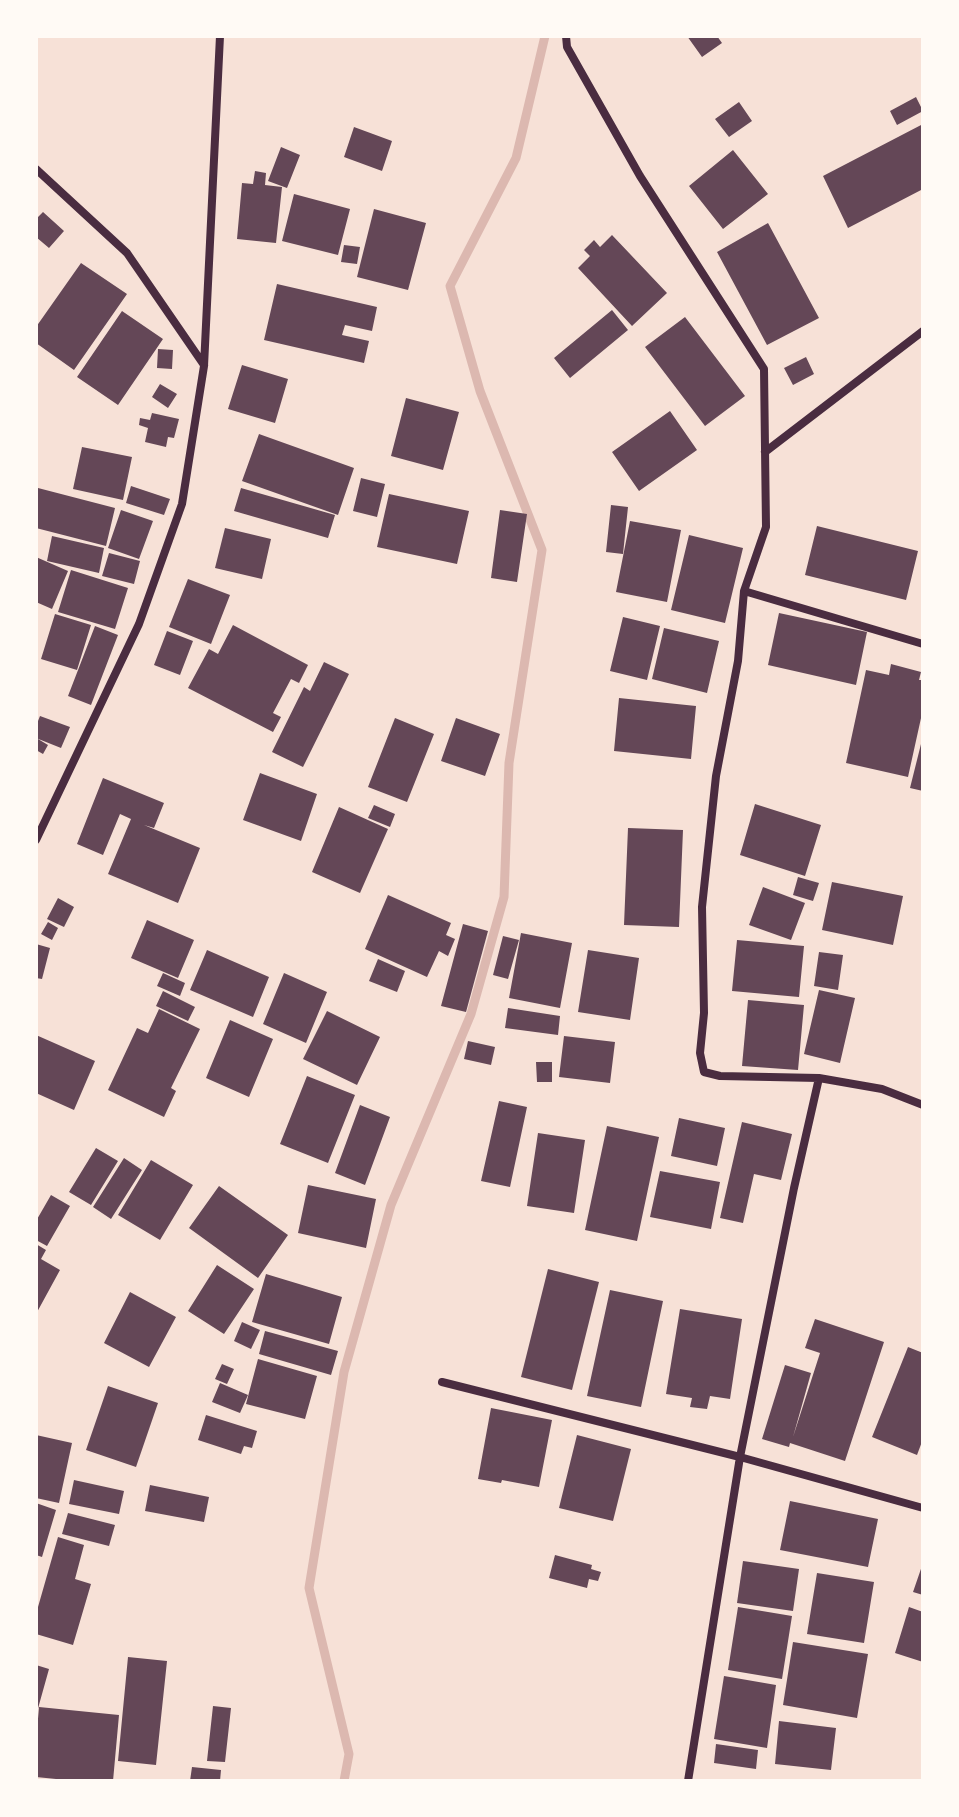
<!DOCTYPE html>
<html>
<head>
<meta charset="utf-8">
<style>
	body { margin:0 }
	#map { position:relative; width:959px; height:1817px; overflow:hidden; background:#f7e1d7; font-family:Barlow,sans-serif }
	canvas { display:block }
	.frame { position:absolute; inset:0; border:38px solid #fffaf5; pointer-events:none }
</style>
</head>
<body>
<div id="map">
<canvas width="959" height="1817"></canvas>
<div class="frame"></div>
</div>
<script>
const c = document.querySelector('canvas').getContext('2d');
c.lineJoin = 'round';
function strokePath(path, color, width, dash) { c.strokeStyle = color; c.lineWidth = width; c.lineCap = dash ? 'butt' : 'round'; c.setLineDash(dash || []); c.stroke(path); }
function paint(path, color) { c.fillStyle = color; c.fill(path, 'evenodd'); }
const stream = new Path2D(`
	M344 1781 349 1754 309 1588 344 1372 391 1205 471 1014 504 897 509 763 542 550 480 391 450 286 516 158 545 36`);
const building = new Path2D(`
	M687 36H717L722 43 702 57Z
	M916 97 923 111 897 125 890 111Z
	M739 102 752 121 729 137 715 119Z
	M923 124V189L848 228 823 176Z
	M354 127 392 141 382 171 344 157Z
	M281 147 300 155 287 188 268 181Z
	M733 150 768 194 723 229 689 186Z
	M255 171 266 173 265 185 282 187 276 243 237 239 242 183 253 184Z
	M294 194 350 209 338 255 282 241Z
	M374 209 426 223 408 290 357 277Z
	M43 212 64 231 49 248 36 237V219Z
	M768 223 819 318 767 345 717 252Z
	M612 235 667 293 632 326 578 268 590 256 584 250 594 240 600 247Z
	M344 245 360 247 357 264 341 262Z
	M81 263 127 294 74 370 36 343V327Z
	M277 284 377 307 372 331 345 325 342 335 369 341 364 363 264 340Z
	M612 310 628 330 570 378 554 358Z
	M122 311 163 339 118 405 77 377Z
	M685 317 745 396 705 426 645 347Z
	M158 349 173 350 172 369 157 368Z
	M806 357 814 374 793 385 784 368Z
	M242 365 288 379 275 423 228 409Z
	M160 384 177 394 168 408 152 397Z
	M406 398 459 412 443 470 391 456Z
	M670 411 697 450 639 491 612 452Z
	M152 413 179 419 174 438 168 437 166 447 145 442 148 428 139 425 140 418 150 420Z
	M259 434 354 468 338 515 242 481Z
	M82 447 132 457 123 500 73 489Z
	M361 478 385 484 377 517 353 511Z
	M131 486 170 499 164 515 126 503Z
	M38 488 115 508 106 546 36 528V496Z
	M241 488 335 515 328 538 234 511Z
	M389 494 469 511 457 564 377 547Z
	M611 505 628 507 623 554 606 552Z
	M121 510 153 521 139 559 108 548Z
	M500 510 527 514 517 582 491 578Z
	M630 521 681 530 667 602 616 592Z
	M817 526 918 551 906 600 805 575Z
	M225 528 271 539 262 579 215 568Z
	M689 535 743 548 725 623 671 610Z
	M52 536 104 548 99 573 47 561Z
	M109 553 140 561 134 584 102 576Z
	M36 557 68 571 52 609 36 602Z
	M71 570 128 588 115 629 58 612Z
	M188 579 230 595 211 644 169 627Z
	M779 613 867 632 856 685 768 665Z
	M55 614 91 625 77 670 41 659Z
	M623 617 660 626 647 680 610 671Z
	M233 625 308 665 299 683 291 679 273 713 281 717 273 732 188 688 209 649 218 654Z
	M95 626 118 635 91 705 68 696Z
	M664 628 719 641 707 693 652 679Z
	M167 631 193 641 180 675 154 665Z
	M324 662 349 674 303 767 272 752 304 687 310 691Z
	M891 664 921 672 919 680H923V709L908 777 846 763 866 670 889 675Z
	M619 698 696 706 691 759 614 751Z
	M40 716 70 727 61 748 36 738V726Z
	M395 718 434 734 407 802 368 787Z
	M456 718 500 734 485 776 441 761Z
	M38 739 48 745 43 754 36 750Z
	M922 740H923V791L910 788Z
	M260 773 317 794 301 841 243 820Z
	M103 778 164 803 154 828 144 825 200 848 178 903 108 874 131 819 120 814 103 855 77 844Z
	M755 804 821 825 805 876 740 855Z
	M374 805 395 814 390 827 368 818Z
	M339 807 388 829 360 893 312 872Z
	M628 828 683 830 679 927 624 925Z
	M798 877 819 883 813 901 793 895Z
	M832 882 903 896 893 945 822 930Z
	M763 887 805 903 791 940 749 925Z
	M388 895 451 923 446 935 455 939 448 956 439 951 427 977 365 949Z
	M58 898 74 907 64 927 47 919Z
	M147 920 194 940 178 978 131 958Z
	M48 922 58 928 52 940 41 934Z
	M463 924 488 931 466 1012 441 1006Z
	M521 933 572 943 560 1008 509 998Z
	M503 936 519 940 508 979 493 975Z
	M737 940 804 946 799 997 732 991Z
	M36 944 50 948 42 979 36 978Z
	M207 950 269 977 253 1017 190 990Z
	M588 950 639 958 630 1020 578 1012Z
	M819 952 843 955 838 990 814 986Z
	M378 959 405 971 397 992 369 981Z
	M163 973 185 983 180 996 157 986Z
	M284 973 327 992 306 1043 263 1024Z
	M819 990 855 998 840 1063 804 1054Z
	M163 991 195 1007 188 1021 156 1006Z
	M748 1000 804 1005 798 1070 742 1066Z
	M508 1008 560 1016 558 1035 505 1028Z
	M159 1009 200 1029 171 1088 176 1091 164 1117 108 1090 137 1028 148 1033Z
	M327 1011 380 1037 357 1085 303 1059Z
	M230 1020 273 1039 249 1097 206 1078Z
	M36 1035 95 1061 74 1110 36 1093Z
	M564 1036 615 1042 610 1083 559 1077Z
	M468 1041 495 1047 491 1065 464 1059Z
	M536 1062H552V1082H537Z
	M307 1076 355 1095 328 1163 280 1144Z
	M499 1101 527 1107 510 1187 481 1181Z
	M360 1105 390 1117 365 1185 335 1173Z
	M679 1118 725 1128 717 1166 671 1156Z
	M742 1122 792 1134 781 1180 754 1174 743 1223 720 1218Z
	M607 1126 659 1137 637 1241 585 1230Z
	M538 1133 585 1140 574 1213 527 1206Z
	M96 1148 118 1161 91 1205 69 1192Z
	M124 1158 142 1170 111 1219 93 1207Z
	M151 1160 193 1185 160 1240 118 1215Z
	M660 1171 720 1182 711 1229 650 1217Z
	M308 1185 376 1199 366 1248 298 1233Z
	M219 1186 288 1235 258 1278 189 1228Z
	M51 1195 70 1206 47 1246 36 1240V1221Z
	M36 1244 46 1250 41 1259 60 1270 36 1314Z
	M217 1265 254 1289 224 1334 188 1311Z
	M548 1269 599 1282 572 1390 521 1377Z
	M266 1274 342 1297 329 1344 252 1322Z
	M610 1290 663 1301 641 1407 587 1396Z
	M130 1292 176 1317 149 1367 104 1343Z
	M680 1309 742 1319 730 1399 710 1396 707 1409 690 1407 692 1398 666 1394Z
	M815 1319 884 1342 845 1461 790 1443 789 1447 762 1439 785 1365 811 1373 793 1437 820 1353 805 1348Z
	M242 1322 260 1330 251 1349 234 1341Z
	M265 1331 338 1351 331 1375 259 1354Z
	M908 1347 923 1353V1439L917 1455 872 1437Z
	M258 1359 317 1376 305 1419 246 1404Z
	M222 1364 234 1369 227 1384 215 1379Z
	M220 1383 248 1395 240 1413 212 1402Z
	M108 1386 158 1403 136 1467 86 1450Z
	M491 1408 552 1420 539 1487 502 1480 501 1483 478 1479Z
	M206 1415 257 1431 252 1448 244 1446 241 1454 198 1440Z
	M36 1435 72 1443 59 1503 36 1498Z
	M577 1435 631 1449 613 1521 559 1508Z
	M74 1480 124 1491 119 1514 69 1504Z
	M150 1485 209 1497 204 1522 145 1511Z
	M790 1501 878 1519 868 1567 780 1550Z
	M36 1503 56 1510 42 1557 36 1555Z
	M68 1513 115 1525 109 1546 62 1534Z
	M58 1537 84 1545 75 1579 91 1584 73 1645 36 1634V1614Z
	M555 1555 592 1565 591 1569 601 1572 598 1581 589 1579 587 1588 549 1578Z
	M743 1561 799 1569 793 1611 737 1603Z
	M923 1563V1595L913 1592Z
	M817 1573 874 1582 864 1643 807 1634Z
	M738 1607 792 1616 782 1679 728 1670Z
	M909 1607 923 1612V1662L895 1653Z
	M793 1642 868 1654 857 1718 783 1705Z
	M128 1657 167 1661 156 1765 118 1761Z
	M36 1665 49 1669 37 1712H36Z
	M724 1676 776 1685 767 1748 714 1739Z
	M213 1706 231 1708 225 1762 207 1761Z
	M39 1707 119 1715 113 1781H76L36 1777V1742Z
	M779 1721 836 1728 831 1770 775 1764Z
	M716 1744 758 1750 756 1769 714 1763Z
	M192 1767 221 1770 220 1781H190Z`);
const minor = new Path2D(`
	M566 36 567 47 640 176 764 369 766 527 744 591 738 661 716 776 702 907 704 1013 700 1053 704 1072 720 1076 819 1078
	M36 169 127 253 204 365
	M765 452 923 331
	M744 591 923 644
	M36 840 139 624 182 504 204 366 220 36
	M442 1382 740 1457 923 1508
	M688 1781 740 1457 794 1188 819 1078 882 1089 923 1105`);
strokePath(stream, '#dcb8b0', 9);
paint(building, '#644757');
strokePath(minor, '#4a2c40', 8);
</script>
</body>
</html>
